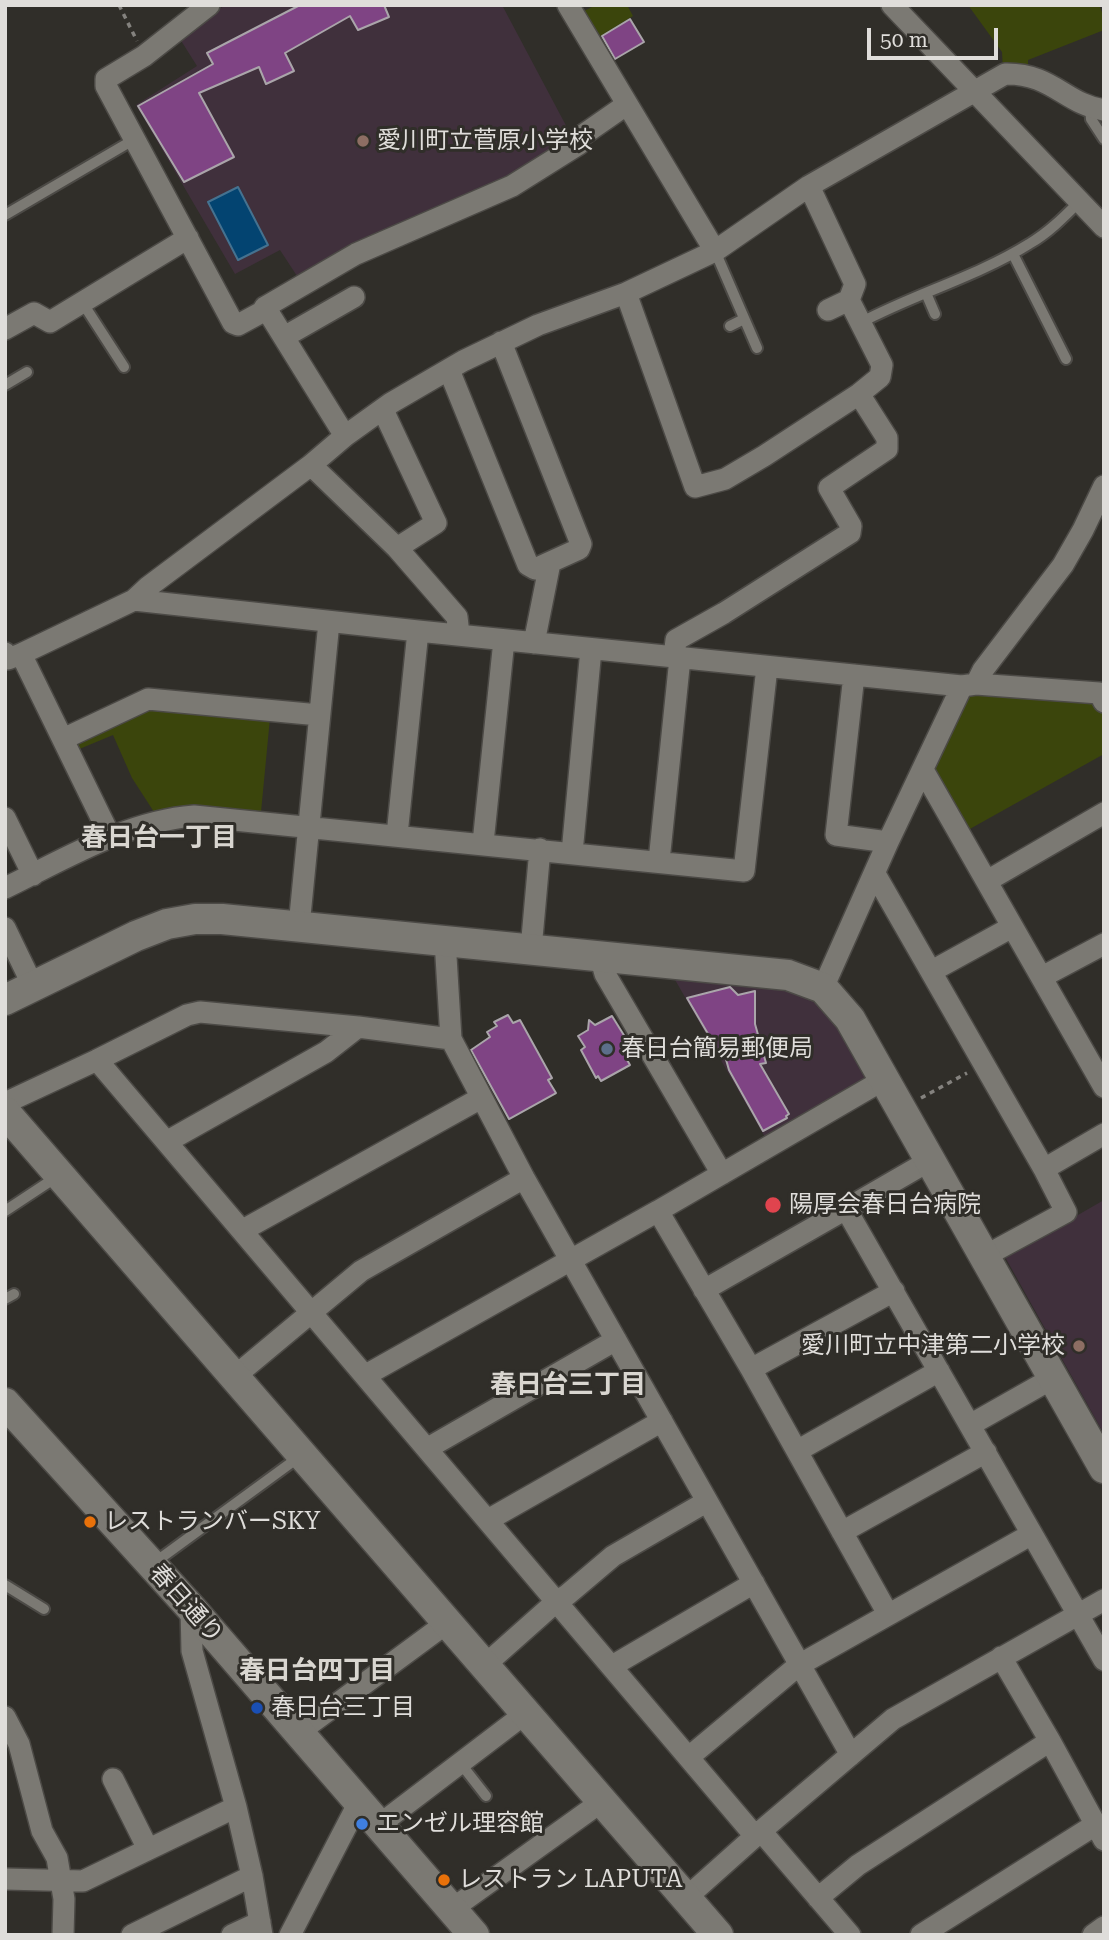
<!DOCTYPE html>
<html>
<head>
<meta charset="utf-8">
<style>
	body { margin:0 }
	#map { position:relative; width:1109px; height:1940px; overflow:hidden; background:#302e29; font-family:"Roboto Serif",serif }
	canvas { display:block }
	.frame { position:absolute; inset:0; border:7px solid #dfddda; pointer-events:none }
	.scale { position:absolute; left:867px; top:28px; width:131px; height:32px; box-sizing:border-box; border:4px solid #dfddda; border-top:0; padding-left:9px; font-size:21px; line-height:24px; white-space:nowrap; color:#dfddda; -webkit-text-stroke:5px #302e29; paint-order:stroke }
</style>
</head>
<body>
<div id="map">
<canvas width="1109" height="1940"></canvas>
<div class="frame"></div>
<div class="scale">50 m</div>
</div>
<script>
const c = document.querySelector('canvas').getContext('2d');
c.lineJoin = 'round';
function paint(path, color) { c.fillStyle = color; c.fill(path, 'evenodd'); }
function strokePath(path, color, width, dash) { c.strokeStyle = color; c.lineWidth = width; c.lineCap = dash ? 'butt' : 'round'; c.setLineDash(dash || []); c.stroke(path); }
function drawText(font, color, halo, rows, align = 'center') {
  c.font = font + ' "Roboto Serif","Noto Sans JP",serif'; c.lineWidth = 6; c.setLineDash([]); c.textBaseline = 'middle'; c.strokeStyle = halo; c.fillStyle = color; for (const [text, x, y, turn = 0] of rows) {
    c.save(); c.translate(x, y); c.rotate((+turn || 0) * Math.PI / 180); c.textAlign = isNaN(turn) ? turn : align; if (halo) c.strokeText(text, 0, 0); c.fillText(text, 0, 0); c.restore();
  }
}
const education = new Path2D(`
	M225 5H502L571 135 568 147 299 279 280 250 235 274 136 105 197 66 180 39Z
	M674 978 775 987 807 997 831 1015 869 1080 766 1139Z
	M1104 1200V1434L1005 1257Z`);
const green = new Path2D(`
	M596 5H627L633 16 594 40 582 20 584 11Z
	M968 5H1099L1104 17V30L1028 60V68L1003 71 1002 52Z
	M969 689 1095 700 1104 717V754L968 830 931 771Z
	M151 705 270 718 261 812 197 806 154 812 132 778 113 735 77 750 72 741Z`);
const water = new Path2D(`
	M238 187 268 245 238 260 208 202Z`);
const building = new Path2D(`
	M300 5H384L389 17 358 30 350 16 285 53 294 71 266 84 259 67 199 93 234 157 184 182 138 106 213 64 207 53Z
	M630 19 644 42 615 59 602 36Z
	M730 987 738 995 755 991V1024L766 1063 760 1064 789 1114 786 1116 787 1118 763 1131 729 1070 723 1049 718 1051 687 998Z
	M508 1015 513 1023 520 1020 552 1078 548 1080 556 1093 509 1119 471 1050 490 1037 487 1032 497 1026 494 1022Z
	M612 1016 635 1053 626 1058 630 1065 601 1081 598 1076 596 1078 581 1050 585 1047 578 1036 588 1030 589 1020 595 1025Z`);
const path = new Path2D(`
	M119 5 137 41
	M921 1098 967 1073`);
const lane = new Path2D(`
	M1090 108 1091 119 1104 139
	M5 215 135 139
	M715 251 757 348
	M1013 254 1066 359
	M926 293 935 314
	M82 302 124 367
	M862 322C917 293 976 277 1029 244 1048 233 1063 218 1079 202
	M730 326 744 319
	M5 385 27 372
	M5 1211 58 1176
	M5 1299 14 1294
	M154 1563 299 1457
	M5 1585 44 1609
	M461 1764 486 1796`);
const street = new Path2D(`
	M209 5 144 56 106 79V86L233 323 238 325 262 312 265 307 345 436
	M568 5 715 251
	M892 5 1104 227
	M809 186 855 284 849 300 882 365 880 377 859 394 764 456 725 479 695 487 626 293 715 251 809 186 1005 74C1052 73 1065 104 1104 110
	M265 307 356 254 512 186 579 144 580 137 626 105
	M828 310 849 300
	M5 329 34 313 50 322 188 238
	M284 337 354 297
	M449 370 528 565 535 569 579 549 581 544 501 342
	M383 410 436 523 397 548
	M134 600 148 587 311 465
	M459 634 457 617 397 548 311 465 345 436 391 403 463 361 538 325 626 293
	M534 643 550 563
	M5 653 8 659 21 654 134 600 418 631 962 686
	M21 654 111 838
	M674 657 676 640 724 613 850 533 851 526 829 488 887 449V438L859 394
	M854 675 836 835 888 842
	M976 684 1099 693 1104 702
	M63 739 148 699 319 715
	M923 770 1104 1087
	M5 818 33 875
	M397 835 418 631
	M483 843 504 640
	M572 853 591 649
	M659 861 680 658
	M875 874 1044 1169 1066 1212 985 1256
	M987 881 1104 813
	M5 888C65 859 127 821 194 816L744 871 767 667
	M299 926 329 622
	M5 928 33 986
	M445 940 451 1039 524 1178 851 1755
	M531 949 540 849
	M600 956 605 974 722 1174
	M932 971 1012 927
	M1042 977 1104 944
	M823 988 888 842 962 686 976 684 983 670 1063 565 1083 530 1104 486
	M97 1060 187 1015 200 1012 358 1027 451 1039
	M5 1103 97 1060 755 1836
	M168 1141 326 1052 358 1027
	M929 1161 846 1209 1104 1660
	M1044 1169 1104 1134
	M658 1211 885 1079
	M243 1230 481 1098
	M704 1290 846 1209
	M751 1369 894 1291
	M366 1375 658 1211 751 1369 888 1614
	M234 1377 361 1271 524 1178
	M970 1425 1053 1378
	M428 1448 616 1340
	M797 1451 939 1371
	M488 1520 662 1421
	M842 1532 986 1452
	M191 1608 192 1651 236 1807 252 1876 262 1935
	M1001 1657 1050 1741 1104 1840
	M485 1665 557 1601 567 1595 613 1556 706 1502
	M612 1666 754 1583
	M5 1717 19 1744 42 1831 57 1858 64 1899 63 1935
	M299 1732 448 1622
	M689 1757 799 1665 1032 1534
	M113 1779 148 1849
	M379 1825 526 1713
	M761 1831 850 1935
	M5 1879 83 1881 236 1807
	M686 1898 761 1831 893 1719 1104 1600
	M818 1898 858 1865 1050 1741
	M452 1909 601 1802
	M132 1935 252 1876
	M232 1935 260 1922
	M290 1935 359 1802
	M921 1935 1095 1825
	M1093 1935 1104 1927`);
const secondary = new Path2D(`
	M5 1000 136 936 167 924 195 919H222L788 975 823 988 850 1019 1104 1468
	M5 1112 718 1935
	M5 1403 191 1608 474 1935`);
const markers = [
	[363,141,7,"#8d6e63"],
	[607,1049,7,"#5c6f8a"],
	[773,1205,9,"#e0444e"],
	[1079,1346,7,"#8d6e63"],
	[90,1522,7,"#e8710a"],
	[257,1708,7,"#1a4fb4"],
	[362,1824,7,"#3f7fe0"],
	[444,1880,7,"#e8710a"]
];
const poiNames = [
	["愛川町立菅原小学校",377,141],
	["春日台簡易郵便局",621,1049],
	["陽厚会春日台病院",789,1205],
	["愛川町立中津第二小学校",1065,1346,"right"],
	["レストランバーSKY",104,1522],
	["春日台三丁目",271,1708],
	["エンゼル理容館",376,1824],
	["レストラン LAPUTA",458,1880]
];
const streetNames = [
	["春日通り",186,1604,48]
];
const neighbourhoodNames = [
	["春日台一丁目",159,838],
	["春日台三丁目",568,1385],
	["春日台四丁目",317,1671]
];
paint(education, '#40303c');
paint(green, '#3b450c');
paint(water, '#034471');
strokePath(water, '#457290', 2);
paint(building, '#7f4484');
strokePath(building, '#aaa5aa', 2);
strokePath(lane, '#4c4a46', 14);
strokePath(street, '#4c4a46', 24);
strokePath(secondary, '#4c4a46', 33);
strokePath(path, '#84827e', 3.5, [5, 5]);
strokePath(lane, '#7b7973', 10);
strokePath(street, '#7b7973', 21);
strokePath(secondary, '#7b7973', 30);
for (const [x, y, r, color] of markers) { const dot = new Path2D(); dot.arc(x, y, r, 0, 2 * Math.PI); c.fillStyle = color; c.fill(dot); strokePath(dot, '#302e29', 2.5); }
drawText('24px', '#dfddda', '#302e29', poiNames, 'left');
drawText('24px', '#dfddda', '#302e29', streetNames);
drawText('bold 26px', '#d9d6d0', '#302e29', neighbourhoodNames);
</script>
</body>
</html>
